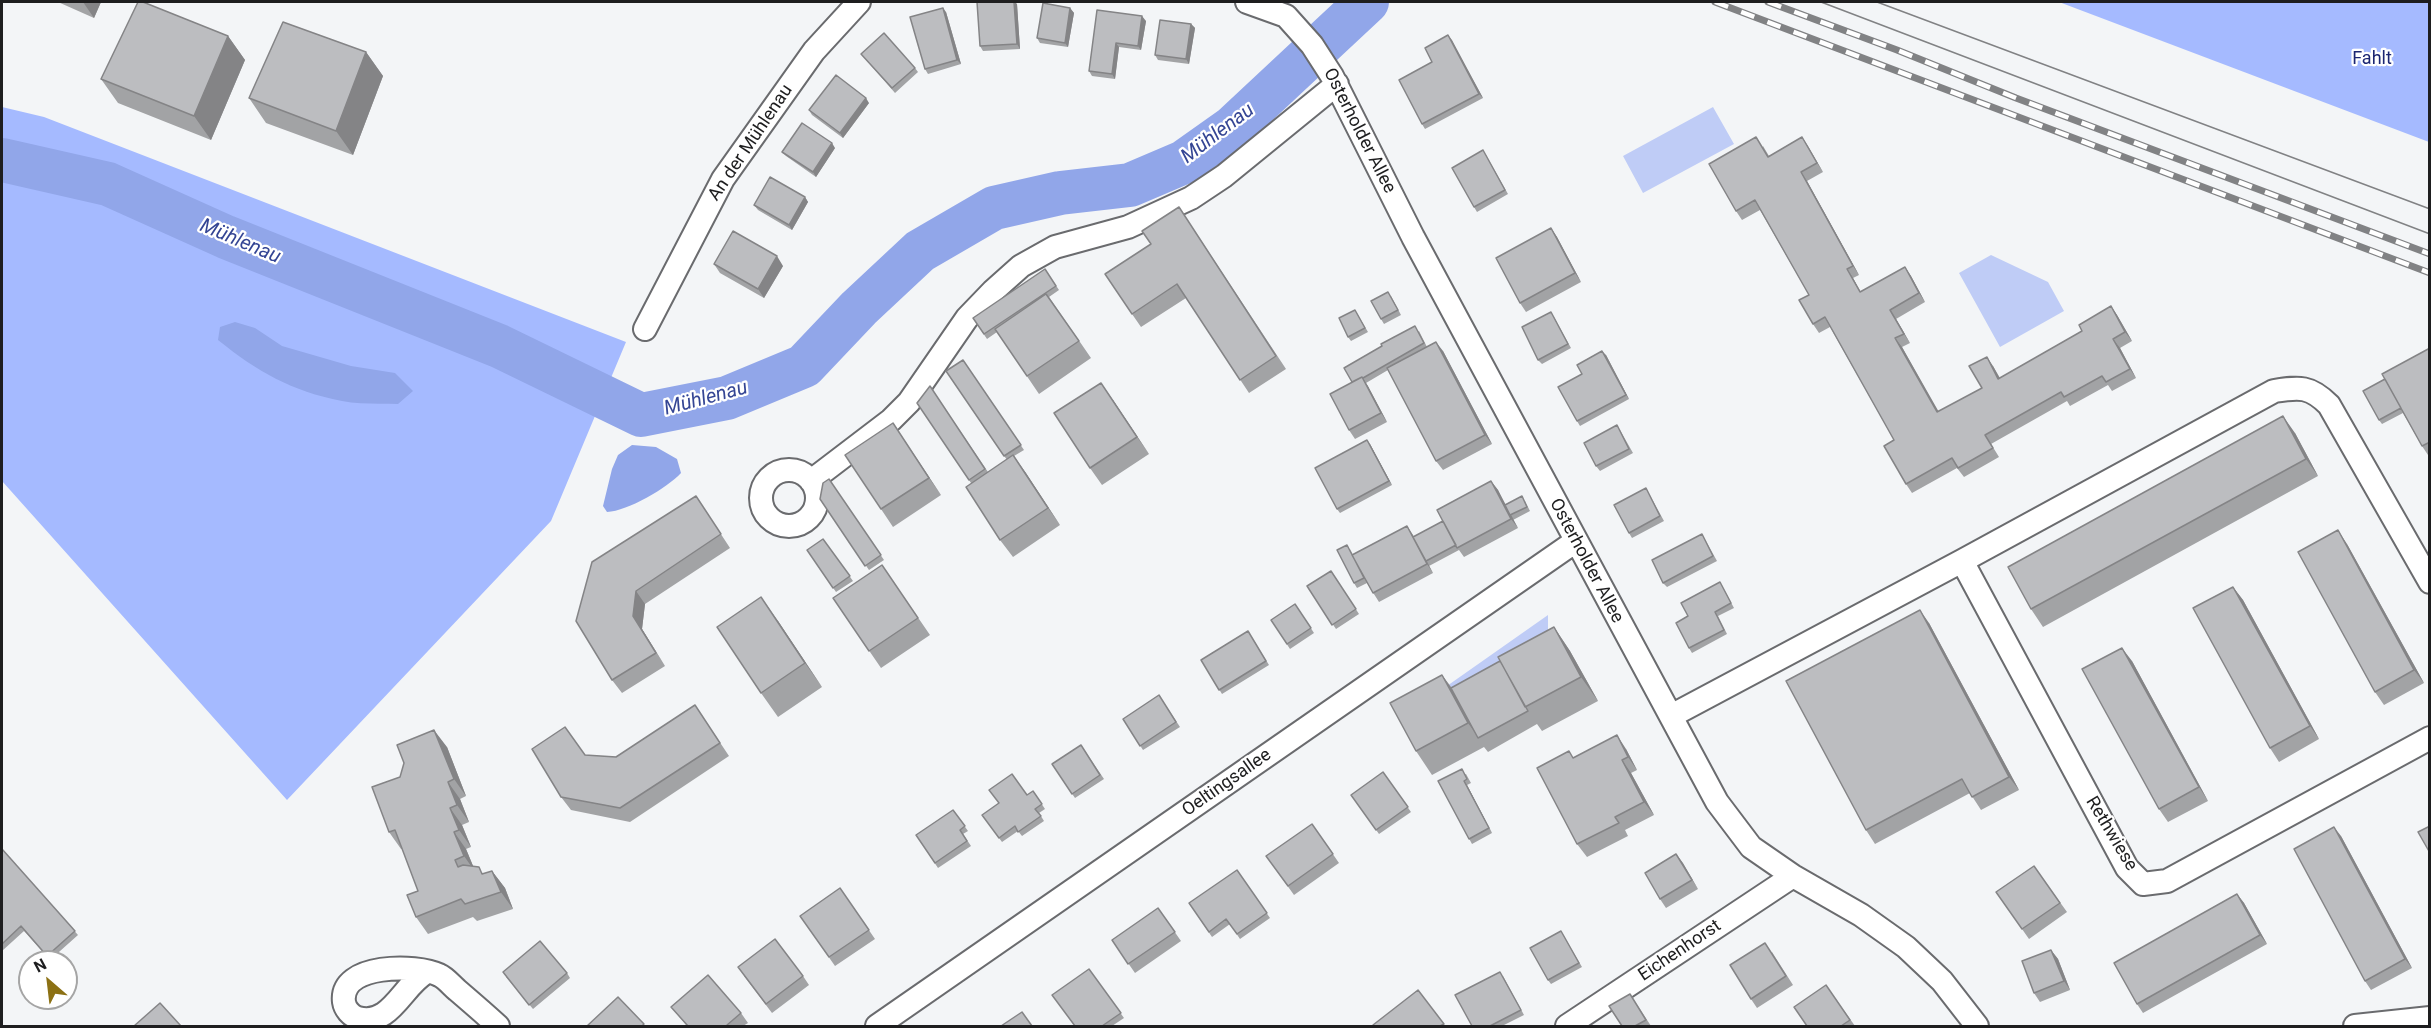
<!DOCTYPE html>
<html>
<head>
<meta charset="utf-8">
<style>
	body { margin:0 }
	#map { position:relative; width:2431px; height:1028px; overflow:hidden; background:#f3f5f7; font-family:Roboto,sans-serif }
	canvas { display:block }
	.frame { position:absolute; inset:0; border:3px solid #1e1e1f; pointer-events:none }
	.north { position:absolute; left:18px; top:950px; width:60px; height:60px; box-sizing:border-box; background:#fff; border:2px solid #a5a5a5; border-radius:50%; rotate:332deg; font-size:16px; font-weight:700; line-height:24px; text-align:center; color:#1e1e1f }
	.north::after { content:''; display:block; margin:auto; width:21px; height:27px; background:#8c7114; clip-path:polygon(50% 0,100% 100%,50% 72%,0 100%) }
</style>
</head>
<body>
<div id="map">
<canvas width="2431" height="1028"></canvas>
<div class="frame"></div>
<div class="north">N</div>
</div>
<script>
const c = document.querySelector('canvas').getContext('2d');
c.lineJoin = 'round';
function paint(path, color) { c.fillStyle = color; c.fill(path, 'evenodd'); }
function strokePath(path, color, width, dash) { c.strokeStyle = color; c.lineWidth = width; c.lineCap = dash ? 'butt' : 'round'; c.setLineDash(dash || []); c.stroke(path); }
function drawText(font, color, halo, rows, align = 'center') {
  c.font = font + ' Roboto,sans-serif'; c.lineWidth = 4.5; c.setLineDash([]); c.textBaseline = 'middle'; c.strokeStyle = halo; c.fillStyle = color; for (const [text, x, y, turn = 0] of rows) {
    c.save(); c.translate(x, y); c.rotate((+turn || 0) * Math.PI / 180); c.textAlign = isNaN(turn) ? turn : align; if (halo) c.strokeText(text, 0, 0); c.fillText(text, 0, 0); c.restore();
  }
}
const green = new Path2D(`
	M1713 107 1734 144 1643 193 1623 156Z
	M1991 255 2048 282 2064 311 2000 347 1959 273Z
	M1548 615V637L1432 701 1427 700Z`);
const forest = new Path2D(`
	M2059 2H2429V142Z
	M2 107 44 117 626 342 551 521 287 800 2 481Z`);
const water = new Path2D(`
	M235 322 255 328 282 346 351 366 395 373 413 391 398 404C380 403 360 405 342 401 291 391 258 372 218 340L220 327Z
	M632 445 656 447 677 459 681 473C667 488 628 511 607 512L603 506 612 469 618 455Z`);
const river = new Path2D(`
	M2 160 108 184 226 237 499 346 641 415 727 398 804 366 859 308 920 251 994 208 1060 193 1130 185 1184 162 1232 128 1367 2`);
const street = new Path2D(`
	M1247 2 1286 16 1312 45 1332 76 1413 237 1717 802 1751 847 1793 876 1861 915 1906 947 1942 981 1977 1026
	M645 329 723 179 814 51 859 2
	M761 498a28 28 0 1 1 56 0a28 28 0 1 1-56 0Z
	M811 481 891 420 909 402 967 318 993 291 1021 266 1055 247 1128 227 1191 198 1224 176 1337 84
	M1962 561 2127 868 2143 884 2167 881 2430 738
	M1671 716 1962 561 2274 391C2300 387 2310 386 2329 405L2430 582
	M427 972C403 984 391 1027 358 1018 351 1016 345 1009 344 1002 339 963 417 964 439 975 446 978 452 986 457 990 471 1002 485 1014 498 1026
	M877 1026 1576 541
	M1567 1026 1793 876
	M2355 1026 2430 1018`);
const tram = new Path2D(`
	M1821 2 2430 234
	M1877 2 2430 209`);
const rail = new Path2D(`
	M1715 2 2430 273
	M1768 2 1897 50 2016 98 2430 254`);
const wall = new Path2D(`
	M58 2H101L94 18Z
	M1017 4 1020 49 983 51 980 46Z
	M1070 8 1074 13 1068 47 1040 43 1037 38Z
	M1097 10 1146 21 1141 50 1119 47 1115 79 1092 76 1089 71Z
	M946 12 961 64 928 74 925 69Z
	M1191 24 1195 28 1189 64 1158 60 1155 55Z
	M1448 35 1483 98 1425 129 1422 124 1432 62Z
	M228 36 245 60 211 140 118 103 101 79Z
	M366 52 383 76 353 155 266 123 249 98Z
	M861 54 915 68 918 72 895 93Z
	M869 103 843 138 812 115 809 110Z
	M1802 137 1823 172 1807 181 1859 275 1853 278 1861 292 1905 267 1911 276 1925 302 1896 319 1910 343 1902 347 1938 412 1982 388 1993 366 2000 378 2082 331 2111 306 2117 315 2132 341 2120 348 2136 378 2112 391 2108 385 2070 406 2067 401 1991 444 1999 457 1964 477 1957 468 1912 493 1906 484 1894 440 1830 327 1819 333 1813 324 1809 295 1760 210 1742 220 1736 211 1763 146 1769 156Z
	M835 148 816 177 786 156 782 152Z
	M1486 155 1508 194 1477 212 1474 207Z
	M805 197 808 202 792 230 758 210 754 205Z
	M1179 207 1286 369 1249 393 1186 298 1141 327 1132 314 1151 244Z
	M1551 228 1557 237 1581 282 1526 312 1520 303Z
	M714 264 783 266 764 298 720 273Z
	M1045 269 1059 290 1049 297 1091 358 1039 394 997 332 987 339 973 318Z
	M1391 296 1401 315 1384 324 1381 319Z
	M1355 310 1368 332 1351 341 1348 337Z
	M1554 317 1571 348 1542 364 1538 360Z
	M1419 331 1427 347 1443 351 1492 444 1443 470 1436 461 1388 370 1366 383 1387 422 1355 439 1349 430 1352 382Z
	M2430 348V458L2422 446 2403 413 2382 424 2379 420 2385 379Z
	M1606 355 1629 399 1580 426 1577 421 1582 374Z
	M963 360 1024 450 1014 456 1060 525 1013 557 1000 540 971 483 917 403 930 386 988 472 1007 460 946 371Z
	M1113 400 1149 454 1102 485 1090 468Z
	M893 423 941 495 893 527 881 509Z
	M1620 430 1633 453 1600 471 1596 466Z
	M2295 433 2318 476 2043 627 2031 609Z
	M1370 444 1392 485 1340 513 1337 509Z
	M829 479 884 560 869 570 820 499Z
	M1491 481 1498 490 1505 505 1525 501 1530 511 1513 520 1518 528 1464 557 1459 550 1429 566 1433 573 1379 602 1367 583 1357 588 1354 583 1350 549 1353 555 1414 537 1443 521Z
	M1646 488 1664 521 1632 538 1629 533Z
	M696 496 730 548 645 604 642 629 665 666 622 693 612 680 576 621Z
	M1702 534 1717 561 1667 587 1663 583Z
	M823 539 853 581 836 592 807 550Z
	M2347 544 2424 683 2384 705 2375 692Z
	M882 565 930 635 881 668 833 598Z
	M1331 571 1359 614 1336 629 1307 586Z
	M1720 582 1734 608 1718 616 1727 634 1692 653 1689 648 1688 616Z
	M2233 587 2243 600 2319 739 2279 762 2270 748Z
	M1295 604 1314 633 1290 649 1271 620Z
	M778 621 822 687 778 717 761 693Z
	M1929 623 2019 790 1981 810 1970 793 1875 844 1866 830Z
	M1554 627 1570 651 1598 701 1542 731 1537 724 1488 752 1484 747 1432 775 1416 751 1442 675 1452 688 1500 661Z
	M1248 631 1269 665 1222 694 1201 660Z
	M2132 661 2208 801 2168 822 2159 809Z
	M1159 695 1180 727 1143 750 1123 719Z
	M695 705 729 756 630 822 571 810 561 797 585 755 616 757Z
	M1081 745 1104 779 1075 798 1052 764Z
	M447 747 466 796 460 799 469 822 462 825 471 847 466 849 473 866 484 874 492 871 505 888 513 909 477 921 473 917 428 934 416 917 418 891 402 849H401L389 832 400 777Z
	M1626 749 1637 770 1631 773 1654 815 1625 830 1628 836 1587 857 1577 844 1574 758Z
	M1383 772 1411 812 1379 834 1351 795Z
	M1466 774 1471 783 1467 785 1492 833 1472 844 1438 781Z
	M1033 791 1045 809 1039 813 1044 821 1022 836 1018 831 1002 842 982 815 999 803 1027 795Z
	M953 810 968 831 963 834 971 846 938 868 916 835Z
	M1312 824 1339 863 1294 895 1266 856Z
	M2341 836 2412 968 2371 990 2365 981Z
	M2 849 78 935 50 960 24 931 2 951Z
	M1676 854 1698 889 1666 908 1660 899Z
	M2034 866 2067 912 2029 939 1996 892Z
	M1237 870 1270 918 1240 939 1230 924 1212 937 1189 903Z
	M840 888 875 939 835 966 800 916Z
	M2237 894 2244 903 2267 944 2143 1013 2137 1004Z
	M1158 908 1181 941 1135 973 1112 940Z
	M1561 931 1582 967 1551 984 1548 980Z
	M2051 950 2058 959 2070 990 2040 1002 2034 993Z
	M1772 952 1793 985 1757 1008 1751 999Z
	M1089 969 1124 1018 1112 1026H1075Z
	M567 973 570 978 533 1009 506 977Z
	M744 976H803L809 985 772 1013Z
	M1503 976 1524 1015 1502 1026H1472Z
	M1826 985 1855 1026H1807Z
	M1630 994 1636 1003 1651 1026H1622Z
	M671 1007 741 1013 748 1023 743 1026H687Z`);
const shadedWall = new Path2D(`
	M83 2H101L94 18Z
	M1014 2H1015L1017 4 1020 49 1017 44Z
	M943 8 946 12 961 64 957 60Z
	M1070 8 1074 13 1068 47 1065 43Z
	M1142 16 1146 21 1141 50 1138 46Z
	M1191 24 1195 28 1189 64 1186 59Z
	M1448 35 1452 40 1483 98 1479 94Z
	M228 36 245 60 211 140 194 116Z
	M1116 43 1119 47 1115 79 1112 74Z
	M366 52 383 76 353 155 336 131Z
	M866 98 869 103 843 138 840 133Z
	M1802 137 1808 146 1823 172 1817 163Z
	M832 143 835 148 816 177 813 172Z
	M1801 172 1807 181 1859 275 1853 266Z
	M805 197 808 202 792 230 789 225Z
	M1551 228 1557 237 1581 282 1575 273Z
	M777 256 783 266 764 298 758 289Z
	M1905 267 1911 276 1925 302 1919 293Z
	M1847 269 1853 278 1866 302 1860 292Z
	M2111 306 2117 315 2132 341 2125 332Z
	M1890 310 1896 319 1910 343 1904 334Z
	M1895 338 1902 347 1944 421 1937 412Z
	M2113 339 2120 348 2136 378 2130 369Z
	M1436 342 1443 351 1492 444 1485 435Z
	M1602 351 1606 355 1629 399 1626 395Z
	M1987 357 1993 366 2005 388 1998 379Z
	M1362 377 1368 386 1387 422 1381 413Z
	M1101 383 1113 400 1149 454 1137 437Z
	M2283 416 2295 433 2318 476 2306 459Z
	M893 423 941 495 929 478Z
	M1367 440 1370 444 1392 485 1389 481Z
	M1013 455 1026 473 1060 525 1048 508Z
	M1491 481 1498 490 1518 528 1511 519Z
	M1407 526 1413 535 1433 573 1427 564Z
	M2338 530 2347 544 2424 683 2414 670Z
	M2233 587 2243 600 2319 739 2310 726Z
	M636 591 645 604 642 629 665 666 633 616Z
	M761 597 778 621 822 687 805 663Z
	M1920 610 1929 623 2019 790 2009 777Z
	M1554 627 1570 651 1598 701 1581 677Z
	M2122 648 2132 661 2208 801 2199 787Z
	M1442 675 1459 699 1479 738 1468 723Z
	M434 730 447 747 466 796 454 779Z
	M1617 735 1626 749 1637 770 1628 757Z
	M1622 760 1631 773 1654 815 1644 802Z
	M1464 781 1467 785 1492 833 1489 828Z
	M448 782 460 799 469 822 457 805Z
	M450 808 462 825 471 847 459 830Z
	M2334 827 2341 836 2412 968 2405 959Z
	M454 832 466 849 476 873 464 856Z
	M1676 854 1683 863 1698 889 1692 880Z
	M492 871 505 888 513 909 501 892Z
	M2237 894 2244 903 2267 944 2260 935Z
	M2051 950 2058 959 2070 990 2064 981Z`);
const building = new Path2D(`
	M138 2H143L228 36 194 116 101 79Z
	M977 2H1014L1017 44 980 46Z
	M1043 3 1070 8 1065 43 1037 38Z
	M943 8 957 60 925 69 910 17Z
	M1097 10 1142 16 1138 46 1116 43 1112 74 1089 71Z
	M1160 20 1191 24 1186 59 1155 55Z
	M283 22 366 52 336 131 249 98Z
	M884 33 915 68 892 88 861 54Z
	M1448 35 1479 94 1422 124 1399 80 1432 62 1425 48Z
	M836 75 866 98 840 133 809 110Z
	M802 123 832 143 813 172 782 152Z
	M1756 137 1768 157 1802 137 1817 163 1801 172 1853 266 1847 269 1860 292 1905 267 1919 293 1890 310 1904 334 1895 338 1937 412 1982 388 1969 366 1987 357 1998 379 2082 331 2079 325 2111 306 2125 332 2113 339 2130 369 2106 382 2102 376 2064 397 2061 392 1985 435 1993 448 1958 468 1952 458 1906 484 1884 446 1894 440 1825 317 1813 324 1799 300 1809 295 1755 200 1736 211 1709 164Z
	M1483 150 1505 190 1474 207 1452 168Z
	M770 177 805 197 789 225 754 205Z
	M1179 207 1276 356 1240 380 1177 284 1132 314 1105 274 1151 244 1142 231Z
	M1551 228 1575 273 1520 303 1496 258Z
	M733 231 777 256 758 289 714 264Z
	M1045 269 1056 286 984 334 973 318Z
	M1388 292 1398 310 1381 319 1371 301Z
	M1046 294 1079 341 1027 376 995 329Z
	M1355 310 1365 328 1348 337 1339 318Z
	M1551 312 1568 344 1538 360 1522 327Z
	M1415 326 1424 343 1363 378 1362 377 1352 382 1344 368 1382 346 1381 344Z
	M1436 342 1485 435 1436 461 1387 368Z
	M2430 348V442L2422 446 2382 374Z
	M1602 351 1626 395 1577 421 1558 387 1582 374 1577 365Z
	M963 360 1021 445 1004 456 946 371Z
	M1362 377 1381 413 1349 430 1330 394Z
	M2385 379 2401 408 2379 420 2363 391Z
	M1101 383 1137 437 1090 468 1054 413Z
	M930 386 985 469 969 480 917 403Z
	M2283 416 2306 459 2031 609 2008 567Z
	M893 423 929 478 881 509 845 455Z
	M1617 425 1629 449 1596 466 1584 443Z
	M1367 440 1389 481 1337 509 1315 468Z
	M1013 455 1048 508 1000 540 966 487Z
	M829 479 881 555 865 566 820 499 823 483Z
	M1491 481 1511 519 1457 548 1437 510Z
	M1646 488 1660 516 1629 533 1614 505Z
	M696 496 721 534 636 591 633 616 656 653 612 680 576 621 592 562Z
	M1522 496 1527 507 1510 515 1505 505Z
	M1443 521 1456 545 1426 561 1413 537Z
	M1407 526 1427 564 1373 593 1352 555Z
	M2338 530 2414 670 2375 692 2298 552Z
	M1702 534 1713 556 1663 583 1652 560Z
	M823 539 850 576 833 588 807 550Z
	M1347 545 1364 578 1354 583 1337 550Z
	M882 565 918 618 869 651 833 598Z
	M1331 571 1356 609 1332 625 1307 586Z
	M1720 582 1731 603 1715 612 1724 630 1689 648 1676 623 1688 616 1681 603Z
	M2233 587 2310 726 2270 748 2193 608Z
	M761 597 805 663 761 693 717 627Z
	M1295 604 1311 628 1287 644 1271 620Z
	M1920 610 2009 777 1972 797 1962 779 1866 830 1786 681Z
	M1554 627 1581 677 1525 707 1498 657Z
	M1248 631 1266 661 1219 690 1201 660Z
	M2122 648 2199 787 2159 809 2082 669Z
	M1500 661 1528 711 1478 738 1451 688Z
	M1442 675 1468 723 1416 751 1390 703Z
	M1159 695 1176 722 1140 746 1123 719Z
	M695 705 720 743 620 808 561 797 532 749 565 727 585 755 616 757Z
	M434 730 454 779 448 782 457 805 450 808 459 830 454 832 464 856 455 860 458 867 463 865 479 867 482 874 492 871 501 892 465 904 461 899 416 917 407 895 418 891 395 830 389 832 372 787 400 777 404 763 397 745Z
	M1617 735 1628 757 1622 760 1644 802 1615 817 1619 823 1577 844 1537 768 1569 751 1573 758Z
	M1081 745 1100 775 1072 794 1052 764Z
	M1462 769 1467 779 1464 781 1489 828 1469 839 1438 781Z
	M1383 772 1408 807 1376 830 1351 795Z
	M1012 774 1027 795 1033 791 1042 804 1035 809 1041 816 1018 832 1015 826 999 838 982 815 999 803 989 790Z
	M953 810 965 826 960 830 967 841 935 863 916 835Z
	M1312 824 1333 854 1288 886 1266 856Z
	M2430 826V853L2418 832Z
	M2334 827 2405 959 2365 981 2294 849Z
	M2 849 75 931 47 956 21 926 2 944Z
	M1676 854 1692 880 1660 899 1645 873Z
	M2034 866 2060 903 2022 929 1996 892Z
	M1237 870 1267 913 1237 934 1226 919 1209 932 1189 903Z
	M840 888 869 930 829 957 800 916Z
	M2237 894 2260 935 2137 1004 2114 963Z
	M1158 908 1175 932 1128 964 1112 940Z
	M1561 931 1579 963 1548 980 1530 948Z
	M775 939 803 976 766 1004 738 967Z
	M540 941 567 973 529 1005 503 972Z
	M1765 943 1786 976 1751 999 1730 965Z
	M2051 950 2064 981 2034 993 2022 961Z
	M1089 969 1121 1013 1102 1026H1075L1052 995Z
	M1500 972 1521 1010 1490 1026H1472L1455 995Z
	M708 975 741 1013 727 1025 728 1026H688L671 1007Z
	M1826 985 1850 1020 1841 1026H1807L1794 1007Z
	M1418 990 1444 1024 1440 1026H1374L1373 1025Z
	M1630 994 1646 1020 1635 1026H1622L1609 1006Z
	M618 997 644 1024 642 1026H587Z
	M160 1003 181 1026H134Z
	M1022 1012 1032 1026H1001Z`);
const parkNames = [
	["Fahlt",2372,59]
];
const streetNames = [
	["Osterholder Allee",1359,131,63],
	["An der Mühlenau",751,143,-56],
	["Osterholder Allee",1586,561,62],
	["Oeltingsallee",1227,783,-35],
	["Rethwiese",2111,834,59],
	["Eichenhorst",1680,951,-34]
];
const waterNames = [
	["Mühlenau",1218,134,-37],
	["Mühlenau",240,242,23],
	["Mühlenau",706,399,-15]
];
paint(green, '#bfccf6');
paint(forest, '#a5baff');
paint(water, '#91a6e9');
strokePath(river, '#91a6e9', 44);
strokePath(street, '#6a6b6e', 26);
strokePath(street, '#fff', 22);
strokePath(tram, '#818284', 1.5);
strokePath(rail, '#818284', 7);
strokePath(rail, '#fff', 4.5, [14]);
paint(wall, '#a2a3a5');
paint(shadedWall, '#848486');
paint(building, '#bcbdc0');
strokePath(building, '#848486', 1.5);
drawText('18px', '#1b2572', '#fff', parkNames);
drawText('18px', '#1e1e1f', '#fff', streetNames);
drawText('italic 20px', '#344594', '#fff', waterNames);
</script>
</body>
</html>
